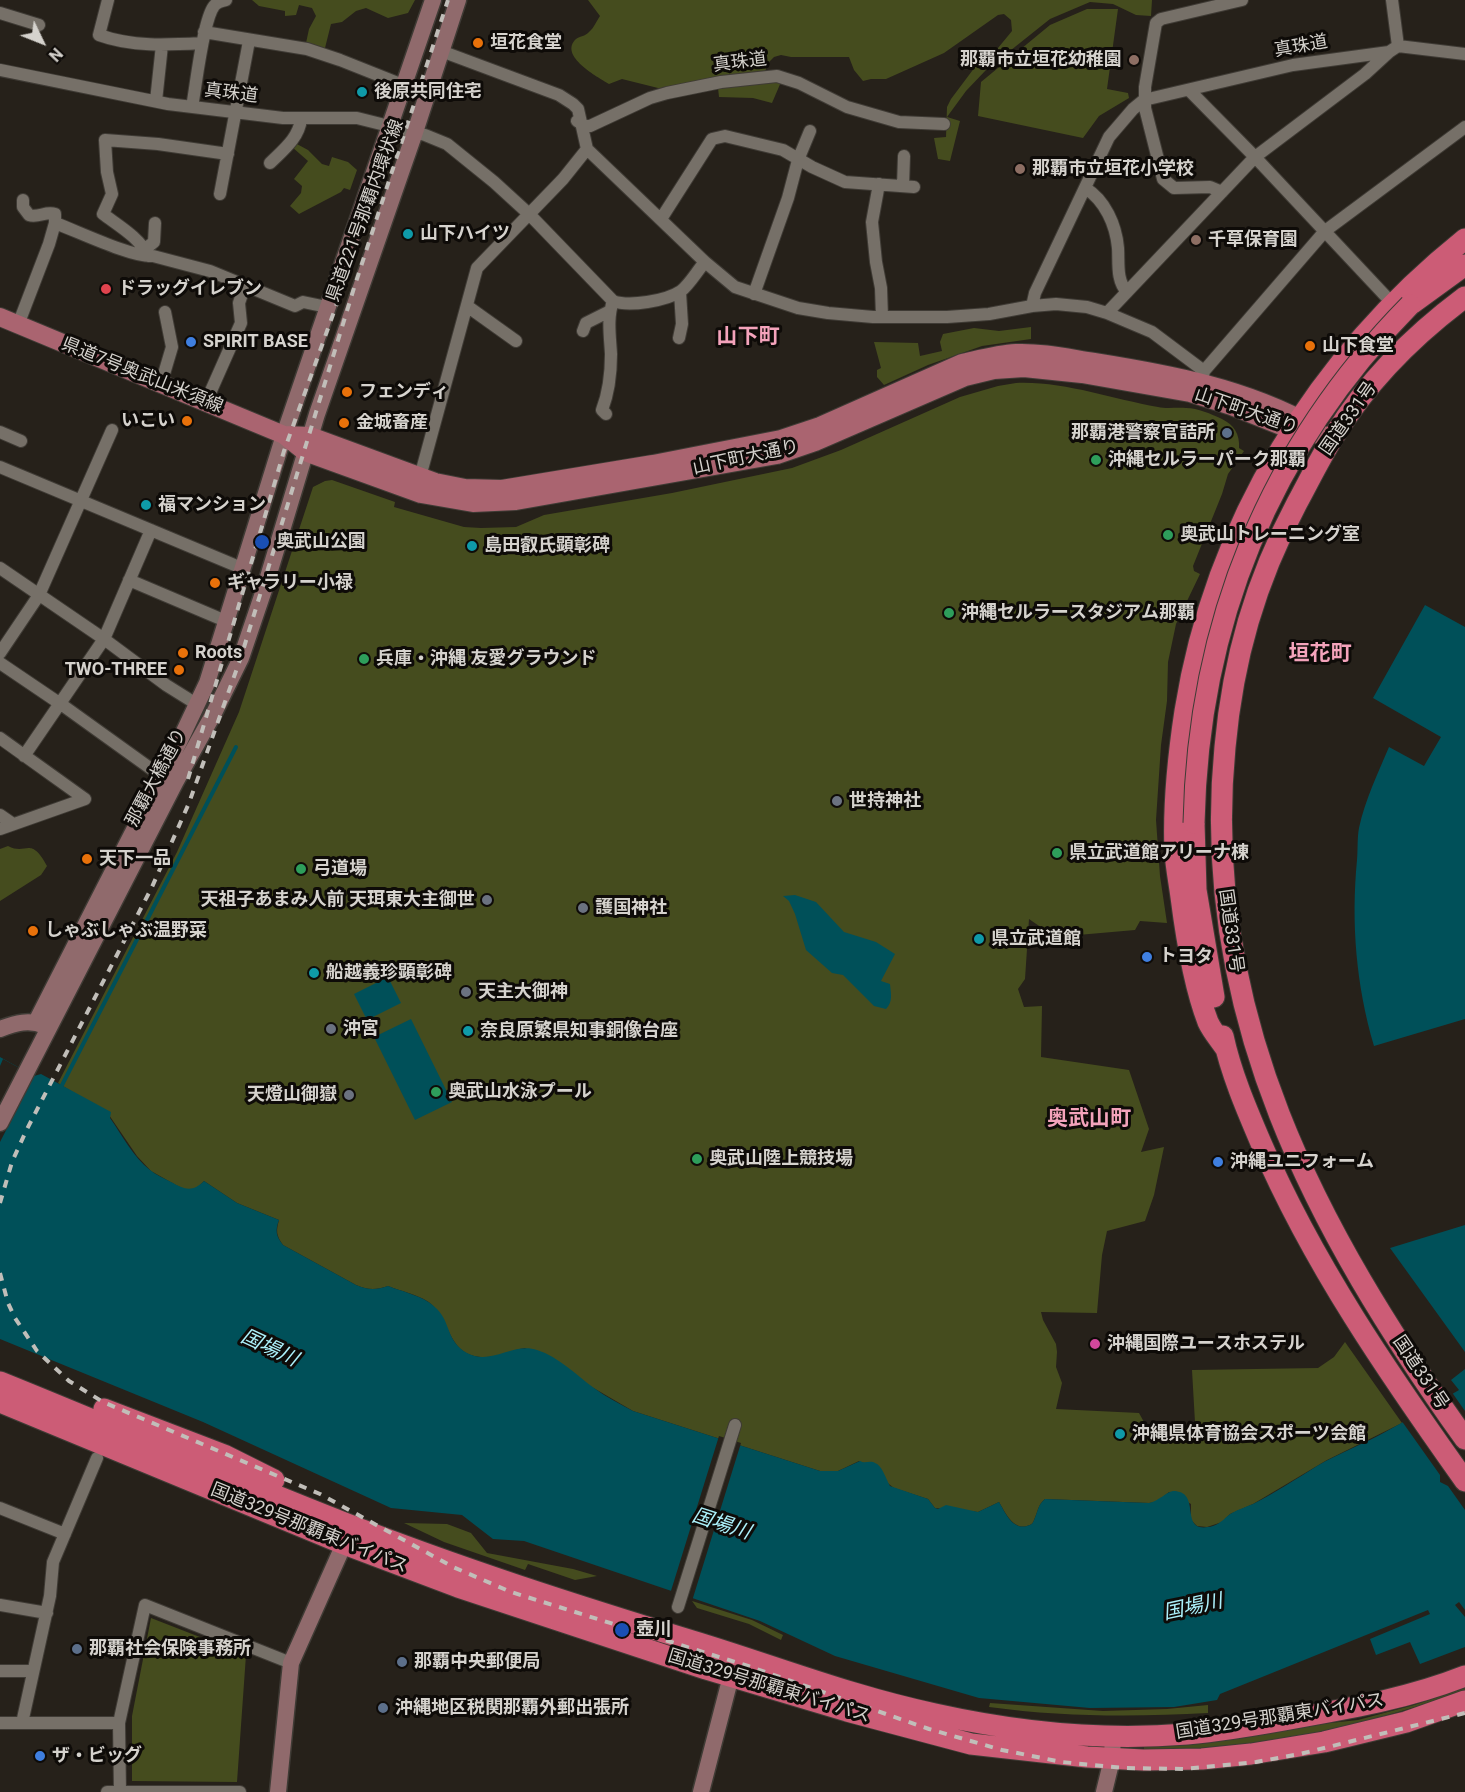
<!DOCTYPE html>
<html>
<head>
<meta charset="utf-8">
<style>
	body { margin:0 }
	#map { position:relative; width:1465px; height:1792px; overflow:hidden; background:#26211a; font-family:Roboto,sans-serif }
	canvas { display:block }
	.north { position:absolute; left:12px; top:12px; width:60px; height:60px; -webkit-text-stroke:4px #0e0b08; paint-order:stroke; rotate:133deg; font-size:16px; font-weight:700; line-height:24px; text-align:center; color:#d5d2cd }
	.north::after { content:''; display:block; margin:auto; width:21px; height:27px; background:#d5d2cd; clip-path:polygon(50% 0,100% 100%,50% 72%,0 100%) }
</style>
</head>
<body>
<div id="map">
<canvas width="1465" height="1792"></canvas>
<div class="north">N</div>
</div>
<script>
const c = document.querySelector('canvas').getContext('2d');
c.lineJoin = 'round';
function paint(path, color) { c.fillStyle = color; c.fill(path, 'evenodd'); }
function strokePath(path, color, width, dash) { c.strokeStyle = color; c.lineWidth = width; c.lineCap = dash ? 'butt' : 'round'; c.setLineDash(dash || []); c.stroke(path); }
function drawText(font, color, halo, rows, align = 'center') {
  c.font = font + ' Roboto,"Noto Sans JP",sans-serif'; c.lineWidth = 6; c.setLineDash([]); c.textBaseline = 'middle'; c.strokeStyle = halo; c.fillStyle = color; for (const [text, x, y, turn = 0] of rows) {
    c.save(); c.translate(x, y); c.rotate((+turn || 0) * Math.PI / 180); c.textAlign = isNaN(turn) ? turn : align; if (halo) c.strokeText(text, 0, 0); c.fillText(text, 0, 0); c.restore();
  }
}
const green = new Path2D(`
	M252 0H415L408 13 388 18 366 8 356 11 342 22 331 24 325 48 322 49 306 43 309 29 316 16 312 8 299 5 296 15 285 16V11L259 6Z
	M588 0H1152L1151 16 1136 15 1113 4 1090 2 1050 19 986 70 966 91 947 117 960 121 950 161 938 159 934 138 946 137 947 107 951 99 975 67 998 48 1012 31 1011 20 1004 14 998 15 944 53 886 79H871L863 81 854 70 849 57H791L781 55 774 57 768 63 763 78 781 82 772 103 753 98 719 97 718 88 674 92 622 79 609 84C598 77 558 56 576 39 580 36 586 36 589 32 594 28 597 20 600 16Z
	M1087 9H1118L1107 89 1128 93 1129 98 1099 116 1083 138 978 116 981 82 1050 25Z
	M295 143 308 150 322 164 329 166 332 157 348 162 357 170 350 190 344 188 341 192 299 214 290 206 301 193 302 186 294 179 308 161 292 147Z
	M1031 327V339L982 346 928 365 884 385 877 377V370L881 368 874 342 918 343 920 356 942 351 940 342 943 334 974 328 999 331Z
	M1016 383C1064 381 1111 399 1158 407 1167 409 1177 407 1186 408 1198 408 1211 414 1222 419 1234 425 1240 434 1239 448L1244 451 1228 474 1222 494 1193 566 1194 571 1200 574 1176 624 1168 662 1167 701 1161 745 1156 820 1160 876 1167 923 1140 921 1135 930 1055 937 1029 919 1025 979 1018 989 1024 1007 1042 1006 1041 1057 1129 1070 1149 1129 1141 1152 1164 1147 1154 1195 1145 1221 1107 1231 1102 1255 1097 1313 1041 1312 1043 1320 1056 1344 1057 1352 1056 1367 1062 1383 1056 1409 1139 1413 1155 1442 1196 1440 1192 1370 1318 1368 1334 1357 1345 1342 1402 1423 1327 1460 1253 1504 1230 1514 1222 1522 1207 1527 1197 1526 1191 1520V1504L1169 1492 1157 1502 1149 1503 1045 1499C1037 1506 1038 1512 1034 1520 1033 1524 1030 1525 1027 1526 1013 1530 1005 1512 999 1502L978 1512 935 1508 928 1499 894 1488 859 1461 838 1471H820L633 1411 525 1348C511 1350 498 1358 484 1357 446 1357 452 1317 427 1301 416 1294 400 1291 388 1286 376 1290 368 1290 356 1285L283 1245C276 1235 276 1231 279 1220L237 1203 204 1181 198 1187 191 1190 183 1189 151 1171 137 1156 109 1115 58 1083 177 852 239 712 313 487 325 481 332 480 395 502 394 507 464 527 481 528 516 527 544 515 672 493 792 468 841 450 960 397 998 386Z
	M8 846C27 856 30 835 47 866L41 875 0 901V849Z
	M404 1523 447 1524 471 1533 487 1553 573 1569 597 1576 575 1580 528 1564 525 1570 444 1542Z
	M692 1601 752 1620 783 1635 781 1640 749 1624 697 1608Z
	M151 1618 246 1655 237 1782 132 1781V1716Z
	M1465 1688V1691C1394 1715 1320 1735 1246 1745 1212 1749 1178 1749 1144 1750V1743L1358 1720 1414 1705Z
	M990 1703 1103 1711 1167 1709 1208 1705V1713C1135 1717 1062 1717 989 1707Z`);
const water = new Path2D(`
	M1425 605 1465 627V1019L1374 1046C1356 985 1351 923 1357 860 1358 850 1357 839 1359 828 1365 800 1378 773 1389 747L1424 766 1441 737 1373 698Z
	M795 895 816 902 844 932 876 942 895 954 881 981 890 984C891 994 893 1002 886 1009L874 1006 843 975 832 973 806 950 795 914 789 901 783 896Z
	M388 977 401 1003 367 1020 354 994Z
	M411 1019 452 1102 415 1120 374 1037Z
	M0 1057 34 1076 41 1074 111 1112 110 1118C122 1135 133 1157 150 1170 156 1175 164 1178 171 1182 184 1189 192 1193 204 1181L237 1203 279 1220C275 1231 276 1236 283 1245L356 1285C368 1290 376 1290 388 1286 403 1292 425 1296 437 1309 451 1323 446 1341 467 1353 491 1366 513 1342 537 1350 559 1357 576 1375 594 1388 606 1397 620 1404 633 1411L820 1471H838L860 1461C865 1464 870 1460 875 1463 882 1465 886 1479 890 1486L928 1499 935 1508 938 1509 946 1505 978 1512 999 1502C1005 1512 1012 1530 1027 1526 1030 1525 1033 1524 1034 1520 1038 1512 1037 1506 1045 1499L1149 1503C1159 1501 1166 1492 1173 1491 1204 1491 1176 1536 1213 1526 1222 1523 1225 1517 1232 1513 1239 1509 1246 1507 1253 1504 1275 1493 1296 1479 1317 1466 1339 1453 1364 1444 1387 1431 1411 1418 1435 1404 1459 1390L1451 1380 1465 1369V1610L1459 1602 1455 1605 1465 1617V1647L1420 1664 1410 1642 1376 1655 1370 1639 1430 1614 1428 1610 1220 1694 1217 1700 1174 1707 1090 1708 979 1698 835 1656 760 1621 524 1541 493 1539 462 1515 391 1508 203 1422 0 1339Z
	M1465 1225V1352L1390 1248Z`);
const pier = new Path2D(`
	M3 1059 34 1076 0 1142V1066Z
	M1451 1391 1465 1411V1510L1448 1486 1440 1482V1475L1401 1420Z
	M719 1436 741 1443 692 1601 670 1594Z`);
const stream = new Path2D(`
	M61 1087 236 747`);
const street = new Path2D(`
	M108 0 99 35C132 47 167 45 202 43
	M1392 0 1398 46
	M0 13 39 25
	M204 32 307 49 340 60 403 85
	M441 51 559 95 573 104 578 109 587 149 705 262 735 287 798 308 828 313 873 317H947L989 314 1032 306 1056 304 1087 307 1107 313 1152 332 1204 371
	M0 70 168 104 283 118H357L425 135 447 144 494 182 529 214 613 301C629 307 666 301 681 291 690 284 697 271 705 262
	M1190 91 1255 157 1392 303
	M156 101 162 45
	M192 107C196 86 203 20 214 6 217 2 221 1 226 0
	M577 121 585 126H590L650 98 667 93 721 82 777 76 799 83 847 107 899 122 944 124
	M270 163C283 150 299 138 301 119
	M879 184 872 222 876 262 881 288 882 317
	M903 186 904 156
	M1085 188C1105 200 1116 225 1118 248 1119 263 1116 280 1127 292
	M1222 192 1210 187 1174 188 1163 179 1145 108V87L1156 23 1161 19 1242 0
	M220 194 249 41
	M23 200V207L29 215C38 218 46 211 55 214V223
	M661 219 712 139 725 136 783 150 812 167 845 182 914 187
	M145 249 154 242 155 223
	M148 256C140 238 119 226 103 214L112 194 107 172 105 140 158 144 228 154
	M754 294 788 198 798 160 810 131
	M467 306 516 341
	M1032 306 1035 293 1109 137 1133 109 1144 100 1293 65 1389 52 1398 46 1465 54
	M1107 313 1255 157 1365 74 1389 52
	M18 325 49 244 55 223C77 231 133 258 153 256L210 271 295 306 303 302 327 307
	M583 331 586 323 610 311
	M679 338 682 324 680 292
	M1203 376 1204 371 1325 231 1465 127
	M161 384 172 347 165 312
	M206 402 241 323 239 303 245 285
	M606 414 602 410C609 392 611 373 611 354 610 336 607 318 613 301
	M0 432 21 441
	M0 467 244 569
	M420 477 477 268 563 179 587 149
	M0 568 104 639 166 685 198 705
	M129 580 228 622
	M0 653 39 595 112 430
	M0 663 65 707 161 776
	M0 738 85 799
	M24 756 104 639 151 530
	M0 815 13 824
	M0 829 85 799
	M0 1508 65 1534
	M0 1605 47 1613
	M678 1607 735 1425
	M0 1671H33
	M0 1723H119
	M22 1723 50 1596 53 1562 97 1458
	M107 1792H240
	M120 1792 119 1723 145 1605 291 1663`);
const secondary = new Path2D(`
	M36 1022 180 740 207 683 284 435 433 0
	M0 1029C15 1023 30 1019 45 1026
	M0 1123 176 781 214 713 241 658 265 587 317 414 415 132 458 0
	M278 1792 291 1663 344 1544
	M701 1792 731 1676
	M1104 1792 1112 1759 1113 1735`);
const primary = new Path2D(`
	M0 317 284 435 305 452 421 494 473 503 516 501 777 455 815 442 965 377 994 370 1024 368 1082 374 1190 393 1231 406 1291 430 1333 437
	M284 435 310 436 435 482 465 488 502 489 653 464 781 439 820 426 962 363C980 359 998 354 1016 353 1042 352 1068 358 1094 362 1169 374 1246 388 1313 426`);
const highway = new Path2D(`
	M1465 297C1414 335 1367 382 1334 436 1320 458 1309 481 1297 503 1255 582 1233 659 1225 747 1199 1013 1316 1230 1465 1439
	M1410 305 1465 265
	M1194 823 1196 890 1214 997
	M1223 1036C1231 1073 1246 1108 1261 1143 1313 1264 1389 1374 1465 1481
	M1226 1049C1220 1040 1212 1031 1208 1022 1194 986 1186 936 1181 897 1179 882 1176 867 1175 852 1173 805 1178 757 1185 711 1215 523 1318 357 1465 239
	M0 1382C114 1428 227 1477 342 1522 459 1568 578 1606 699 1643 777 1667 854 1697 935 1714 1016 1732 1103 1741 1187 1734 1225 1731 1263 1724 1301 1717 1357 1707 1412 1697 1465 1676
	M0 1402 344 1544 458 1587 706 1669 847 1711 971 1744 1087 1757 1143 1760 1202 1759 1251 1754 1324 1742 1406 1722 1465 1701
	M104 1409 224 1455 274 1480`);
const rail = new Path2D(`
	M188 779 284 451 359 242
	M0 1203 12 1162 26 1131 152 887 189 803 241 657 354 288 448 0
	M0 1273 8 1303 15 1318 37 1351 69 1381 103 1402 320 1494 453 1567 511 1592 748 1666 929 1729 1002 1750 1062 1762 1125 1768 1183 1769 1256 1762 1300 1754 1465 1713`);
const highwayBridge = new Path2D(`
	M1194 823C1198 624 1269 448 1410 305`);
const markers = [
	[478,43,6,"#e8710a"],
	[1134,60,6,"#8d6e63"],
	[362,92,6,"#0f9aa8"],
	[1020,169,6,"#8d6e63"],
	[408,234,6,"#0f9aa8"],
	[1196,240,6,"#8d6e63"],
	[106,289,6,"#e0444e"],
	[191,342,6,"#3f7fe0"],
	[1310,346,6,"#e8710a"],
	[347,392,6,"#e8710a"],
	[187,421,6,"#e8710a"],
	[344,423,6,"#e8710a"],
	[1227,433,6,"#5c6f8a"],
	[1096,460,6,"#2e9e5b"],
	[146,505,6,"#0f9aa8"],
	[1168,535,6,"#2e9e5b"],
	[262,542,8,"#1a4fb4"],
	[472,546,6,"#0f9aa8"],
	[215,583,6,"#e8710a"],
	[949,613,6,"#2e9e5b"],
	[183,653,6,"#e8710a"],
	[364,659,6,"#2e9e5b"],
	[179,670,6,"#e8710a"],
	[837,801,6,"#6b7280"],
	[1057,853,6,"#2e9e5b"],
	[87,859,6,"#e8710a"],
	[301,869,6,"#2e9e5b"],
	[487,900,6,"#6b7280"],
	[583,908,6,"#6b7280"],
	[33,931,6,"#e8710a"],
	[979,939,6,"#0f9aa8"],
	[1147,957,6,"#3f7fe0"],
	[314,973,6,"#0f9aa8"],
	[466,992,6,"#6b7280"],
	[331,1029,6,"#6b7280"],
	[468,1031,6,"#0f9aa8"],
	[436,1092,6,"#2e9e5b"],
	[349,1095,6,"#6b7280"],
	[697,1159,6,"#2e9e5b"],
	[1218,1162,6,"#3f7fe0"],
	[1095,1344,6,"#d1479c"],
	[1120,1434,6,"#0f9aa8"],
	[622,1630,8,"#1a4fb4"],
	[77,1649,6,"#5c6f8a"],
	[402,1662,6,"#5c6f8a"],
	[383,1708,6,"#5c6f8a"],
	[40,1756,6,"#3f7fe0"]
];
const poiNames = [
	["垣花食堂",490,43],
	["那覇市立垣花幼稚園",1122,60,"right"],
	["後原共同住宅",374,92],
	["那覇市立垣花小学校",1032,169],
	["山下ハイツ",420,234],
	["千草保育園",1208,240],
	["ドラッグイレブン",118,289],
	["SPIRIT BASE",203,342],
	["山下食堂",1322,346],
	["フェンディ",359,392],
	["いこい",175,421,"right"],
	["金城畜産",356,423],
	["那覇港警察官詰所",1215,433,"right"],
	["沖縄セルラーパーク那覇",1108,460],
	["福マンション",158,505],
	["奥武山トレーニング室",1180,535],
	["奥武山公園",276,542],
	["島田叡氏顕彰碑",484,546],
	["ギャラリー小禄",227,583],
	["沖縄セルラースタジアム那覇",961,613],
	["Roots",195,653],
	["兵庫・沖縄 友愛グラウンド",376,659],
	["TWO-THREE",167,670,"right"],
	["世持神社",849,801],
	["県立武道館アリーナ棟",1069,853],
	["天下一品",99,859],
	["弓道場",313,869],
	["天祖子あまみ人前 天珥東大主御世",475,900,"right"],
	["護国神社",595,908],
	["しゃぶしゃぶ温野菜",45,931],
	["県立武道館",991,939],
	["トヨタ",1159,957],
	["船越義珍顕彰碑",326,973],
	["天主大御神",478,992],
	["沖宮",343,1029],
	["奈良原繁県知事銅像台座",480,1031],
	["奥武山水泳プール",448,1092],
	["天燈山御嶽",337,1095,"right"],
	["奥武山陸上競技場",709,1159],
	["沖縄ユニフォーム",1230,1162],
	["沖縄国際ユースホステル",1107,1344],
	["沖縄県体育協会スポーツ会館",1132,1434],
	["壺川",636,1630],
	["那覇社会保険事務所",89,1649],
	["那覇中央郵便局",414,1662],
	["沖縄地区税関那覇外郵出張所",395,1708],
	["ザ・ビッグ",52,1756]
];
const streetNames = [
	["真珠道",1301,47,-10],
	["真珠道",740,63,-7],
	["真珠道",231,94,7],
	["県道221号那覇内環状線",366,211,-70],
	["県道7号奥武山米須線",142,376,22],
	["山下町大通り",1246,412,19],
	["国道331号",1349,419,-55],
	["山下町大通り",746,458,-12],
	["那覇大橋通り",157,778,-62],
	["国道331号",1230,931,82],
	["国道331号",1420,1373,56],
	["国道329号那覇東バイパス",309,1529,22],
	["国道329号那覇東バイパス",769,1687,17],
	["国道329号那覇東バイパス",1280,1717,-9]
];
const waterNames = [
	["国場川",269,1349,25],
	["国場川",721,1525,18],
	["国場川",1193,1608,-12]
];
const quarterNames = [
	["山下町",748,338],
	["垣花町",1320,655],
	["奥武山町",1089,1120]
];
paint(green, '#454c1e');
paint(water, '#005059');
paint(pier, '#26211a');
strokePath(stream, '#005059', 4);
strokePath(street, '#3f3b35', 14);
strokePath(secondary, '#3f3b35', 19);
strokePath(primary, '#3f3b35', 20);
strokePath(highway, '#3f3b35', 23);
strokePath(street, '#767068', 12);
strokePath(secondary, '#906a6c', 16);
strokePath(primary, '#aa6470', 18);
strokePath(highway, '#cc5c76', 21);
strokePath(rail, '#c1beb9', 4, [8, 8]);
strokePath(highwayBridge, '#3f3b35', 23, []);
strokePath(highwayBridge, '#cc5c76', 21);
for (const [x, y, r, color] of markers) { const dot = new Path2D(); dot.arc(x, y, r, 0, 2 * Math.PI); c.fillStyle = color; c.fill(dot); strokePath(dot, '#0e0b08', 2); }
drawText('bold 18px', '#d5d2cd', '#0e0b08', poiNames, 'left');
drawText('18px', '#d5d2cd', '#0e0b08', streetNames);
drawText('italic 20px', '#acf1fb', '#0e0b08', waterNames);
drawText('bold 21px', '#f4a3bb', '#0e0b08', quarterNames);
</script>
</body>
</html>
